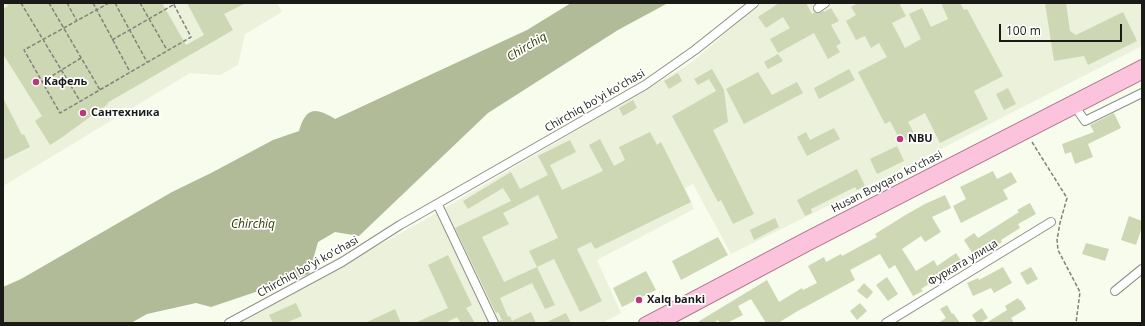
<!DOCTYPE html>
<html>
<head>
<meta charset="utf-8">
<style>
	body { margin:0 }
	#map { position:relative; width:1145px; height:326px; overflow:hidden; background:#f7fcec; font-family:"Open Sans",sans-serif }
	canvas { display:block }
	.frame { position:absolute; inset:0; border:4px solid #1a1b16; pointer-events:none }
	.scale { position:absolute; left:999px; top:24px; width:123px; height:18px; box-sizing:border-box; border:2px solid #1a1b16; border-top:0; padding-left:5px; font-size:12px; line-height:14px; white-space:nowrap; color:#1a1b16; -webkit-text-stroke:3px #fff; paint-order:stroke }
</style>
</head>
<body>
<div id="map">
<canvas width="1145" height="326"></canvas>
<div class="frame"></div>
<div class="scale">100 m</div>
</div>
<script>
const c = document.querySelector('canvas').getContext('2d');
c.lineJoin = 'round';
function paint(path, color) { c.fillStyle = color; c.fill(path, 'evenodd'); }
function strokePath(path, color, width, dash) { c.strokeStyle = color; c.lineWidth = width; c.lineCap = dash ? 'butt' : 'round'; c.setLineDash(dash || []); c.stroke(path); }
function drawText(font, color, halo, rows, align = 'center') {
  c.font = font + ' "Open Sans",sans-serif'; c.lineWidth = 3.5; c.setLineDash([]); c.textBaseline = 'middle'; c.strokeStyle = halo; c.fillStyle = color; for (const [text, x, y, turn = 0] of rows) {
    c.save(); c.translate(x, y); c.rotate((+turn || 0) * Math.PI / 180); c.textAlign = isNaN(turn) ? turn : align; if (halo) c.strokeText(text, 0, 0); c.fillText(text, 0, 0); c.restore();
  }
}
const built = new Path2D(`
	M3 3H277L282 12 245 34 238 65 220 75 190 73 3 186Z
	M760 3H1142V46L888 176 731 254 693 184 685 188 694 209 597 260 621 313 602 323H237L421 222 691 63Z`);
const water = new Path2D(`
	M571 3H668L618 30 488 113 359 236 335 232 318 242 309 274 211 307 196 303 147 314 131 323H3V287L21 279 172 192 211 173 273 140 299 131C306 107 315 107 335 119L527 30Z`);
const building = new Path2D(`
	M6 3H162L186 45 204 35 187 3H246L224 14 233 30 107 103 108 104 61 138 50 145 35 121 42 116 3 54V9L8 6Z
	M779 3H806L812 14 815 12 819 13 824 11V12L831 8 839 21 831 25 841 43 836 46 840 52 828 59 814 33 778 53 770 39 790 28 783 17 766 28 758 17Z
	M858 3H899L906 16 892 23 905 48 921 39 909 14 922 8 931 27 948 19 941 3H960L964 10 967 9 1003 76 974 91 988 119 940 143 925 113 908 122 915 135 901 142 890 121 885 124 858 72 887 57 879 43 871 48 865 36 856 40 846 21 856 15 851 7Z
	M1045 3H1066L1070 31 1076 35 1123 12 1137 41 1088 65 1084 56 1054 61Z
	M778 54 783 61 768 69 764 62Z
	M712 69 724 90 728 122 713 130 754 214 733 224 721 200 718 202 672 116 716 91 709 79 698 85 694 79Z
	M849 69 855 80 819 99 814 88Z
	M758 72 772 95 797 82 803 93 744 124 726 89Z
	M678 73 682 81 669 89 664 81Z
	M1008 88 1016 104 1004 110 996 94Z
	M3 98 22 135 24 134 30 147 3 160Z
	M633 100 637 108 623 116 619 108Z
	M1114 113 1121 128 1088 144 1093 157 1075 164 1071 152 1065 154 1062 144 1094 132 1090 125Z
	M834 128 840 139 807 156 797 137 806 132 810 140Z
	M650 132 657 145 661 142 691 202 595 249 591 242 577 249 602 301 580 312 554 259 537 267 555 305 545 309 532 283 500 298 508 317 510 316 512 321 531 312 536 323H499V321L502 320 498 312 496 313 455 228 511 201 503 188 468 209 463 201 511 172 520 189 548 175 538 156 570 140 576 152 550 165 562 190 603 171 589 145 600 139 614 166 625 160 619 147ZM538 195 558 238 529 251 537 267 504 282 482 237 509 224 503 213Z
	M897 146 904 161 877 174 870 159Z
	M857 169 865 186 857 190 855 187 811 209 812 213 805 216 797 200Z
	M993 171 997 179 1011 172 1017 182 1003 190 1008 199 961 223 953 206 966 199 960 187Z
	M945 195 951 208 932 217 941 232 925 242 921 236 902 249 916 271 934 260 937 266 956 253 963 263 921 289 923 291 913 296 895 265 889 269 880 254 850 270 855 280 796 312 778 323H766L751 299 738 306 743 315 727 323H720L718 320 714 323H696L767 280 779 302 802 288 803 290 817 283 808 266 824 257 826 262 841 254 842 256 877 237 875 234 907 214 925 204Z
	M1030 203 1036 214 1018 224 1020 228 1001 240 1002 242 990 249 988 246 974 256 964 240 974 233 978 238 1019 212 1017 210Z
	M1129 216 1142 221V227L1136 245 1121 240Z
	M775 218 779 227 754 240 750 230Z
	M718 237 728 255 681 280 672 261Z
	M1086 243 1109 249 1105 261 1082 254Z
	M448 255 472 305 466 308 475 323H461L457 317 445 323H415L448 308 428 265Z
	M1003 267 1012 283 994 293 991 288 973 296 967 283 978 278 979 280Z
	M1031 267 1038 279 1027 285 1020 273Z
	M646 271 656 290 622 307 613 288Z
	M887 277 898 294 888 301 876 285Z
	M864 283 873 292 867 299 857 291Z
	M1018 298 1020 301 1021 300 1026 309 1011 318 1014 323H986L1007 310 1005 306Z
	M296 303 302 316 286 323H273L269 315Z
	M860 303 867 311 857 320 850 311Z
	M947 305 952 314 953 313 960 323H938L946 318 940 309Z
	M982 308 988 318 980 323H977L972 315Z
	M395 309 401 323H365Z
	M566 313 571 323H545Z`);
const path = new Path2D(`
	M21 3 80 101
	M49 3 100 90
	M67 3 77 21
	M93 3 130 72
	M109 3 24 50 60 113 191 37 173 3
	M115 3 147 62
	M140 3 167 50
	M112 40 173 5
	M42 82 81 58
	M1032 142 1067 198 1060 223 1057 240 1058 250 1080 292 1076 323`);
const minor = new Path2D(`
	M818 8 825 3
	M1076 108 1085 121 1142 93
	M438 205 494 323
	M1115 291 1142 269
	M229 323 342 262 400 225 645 85 695 50 754 3
	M886 323 1051 222`);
const major = new Path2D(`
	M644 323 805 238 1142 65
	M663 323 811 244 1142 74`);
const markers = [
	[36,82,4,"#ba377d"],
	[83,113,4,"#ba377d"],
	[900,139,4,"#ba377d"],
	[639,300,4,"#ba377d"]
];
const poiNames = [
	["Кафель",44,82],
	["Сантехника",91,113],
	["NBU",908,139],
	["Xalq banki",647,300]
];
const streetNames = [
	["Chirchiq bo'yi ko'chasi",595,101,-30],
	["Husan Boyqaro ko'chasi",887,182,-27],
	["Фурката улица",963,263,-31],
	["Chirchiq bo'yi ko'chasi",308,267,-29]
];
const waterNames = [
	["Chirchiq",527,47,-31],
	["Chirchiq",253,225]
];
paint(built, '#ebf1da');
paint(water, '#b2bb98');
paint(building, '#ced7b4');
strokePath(minor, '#8d9183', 10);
strokePath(major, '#aa6e88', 12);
strokePath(path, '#808379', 1.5, [4, 2]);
strokePath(minor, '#fff', 8);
strokePath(major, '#fbc3dc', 10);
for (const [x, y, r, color] of markers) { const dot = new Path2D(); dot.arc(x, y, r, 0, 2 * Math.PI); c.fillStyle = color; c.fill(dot); strokePath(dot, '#fff', 1.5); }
drawText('bold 11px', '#1a1b16', '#fff', poiNames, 'left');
drawText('11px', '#1a1b16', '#fff', streetNames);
drawText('italic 12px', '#323c01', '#fff', waterNames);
</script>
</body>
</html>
